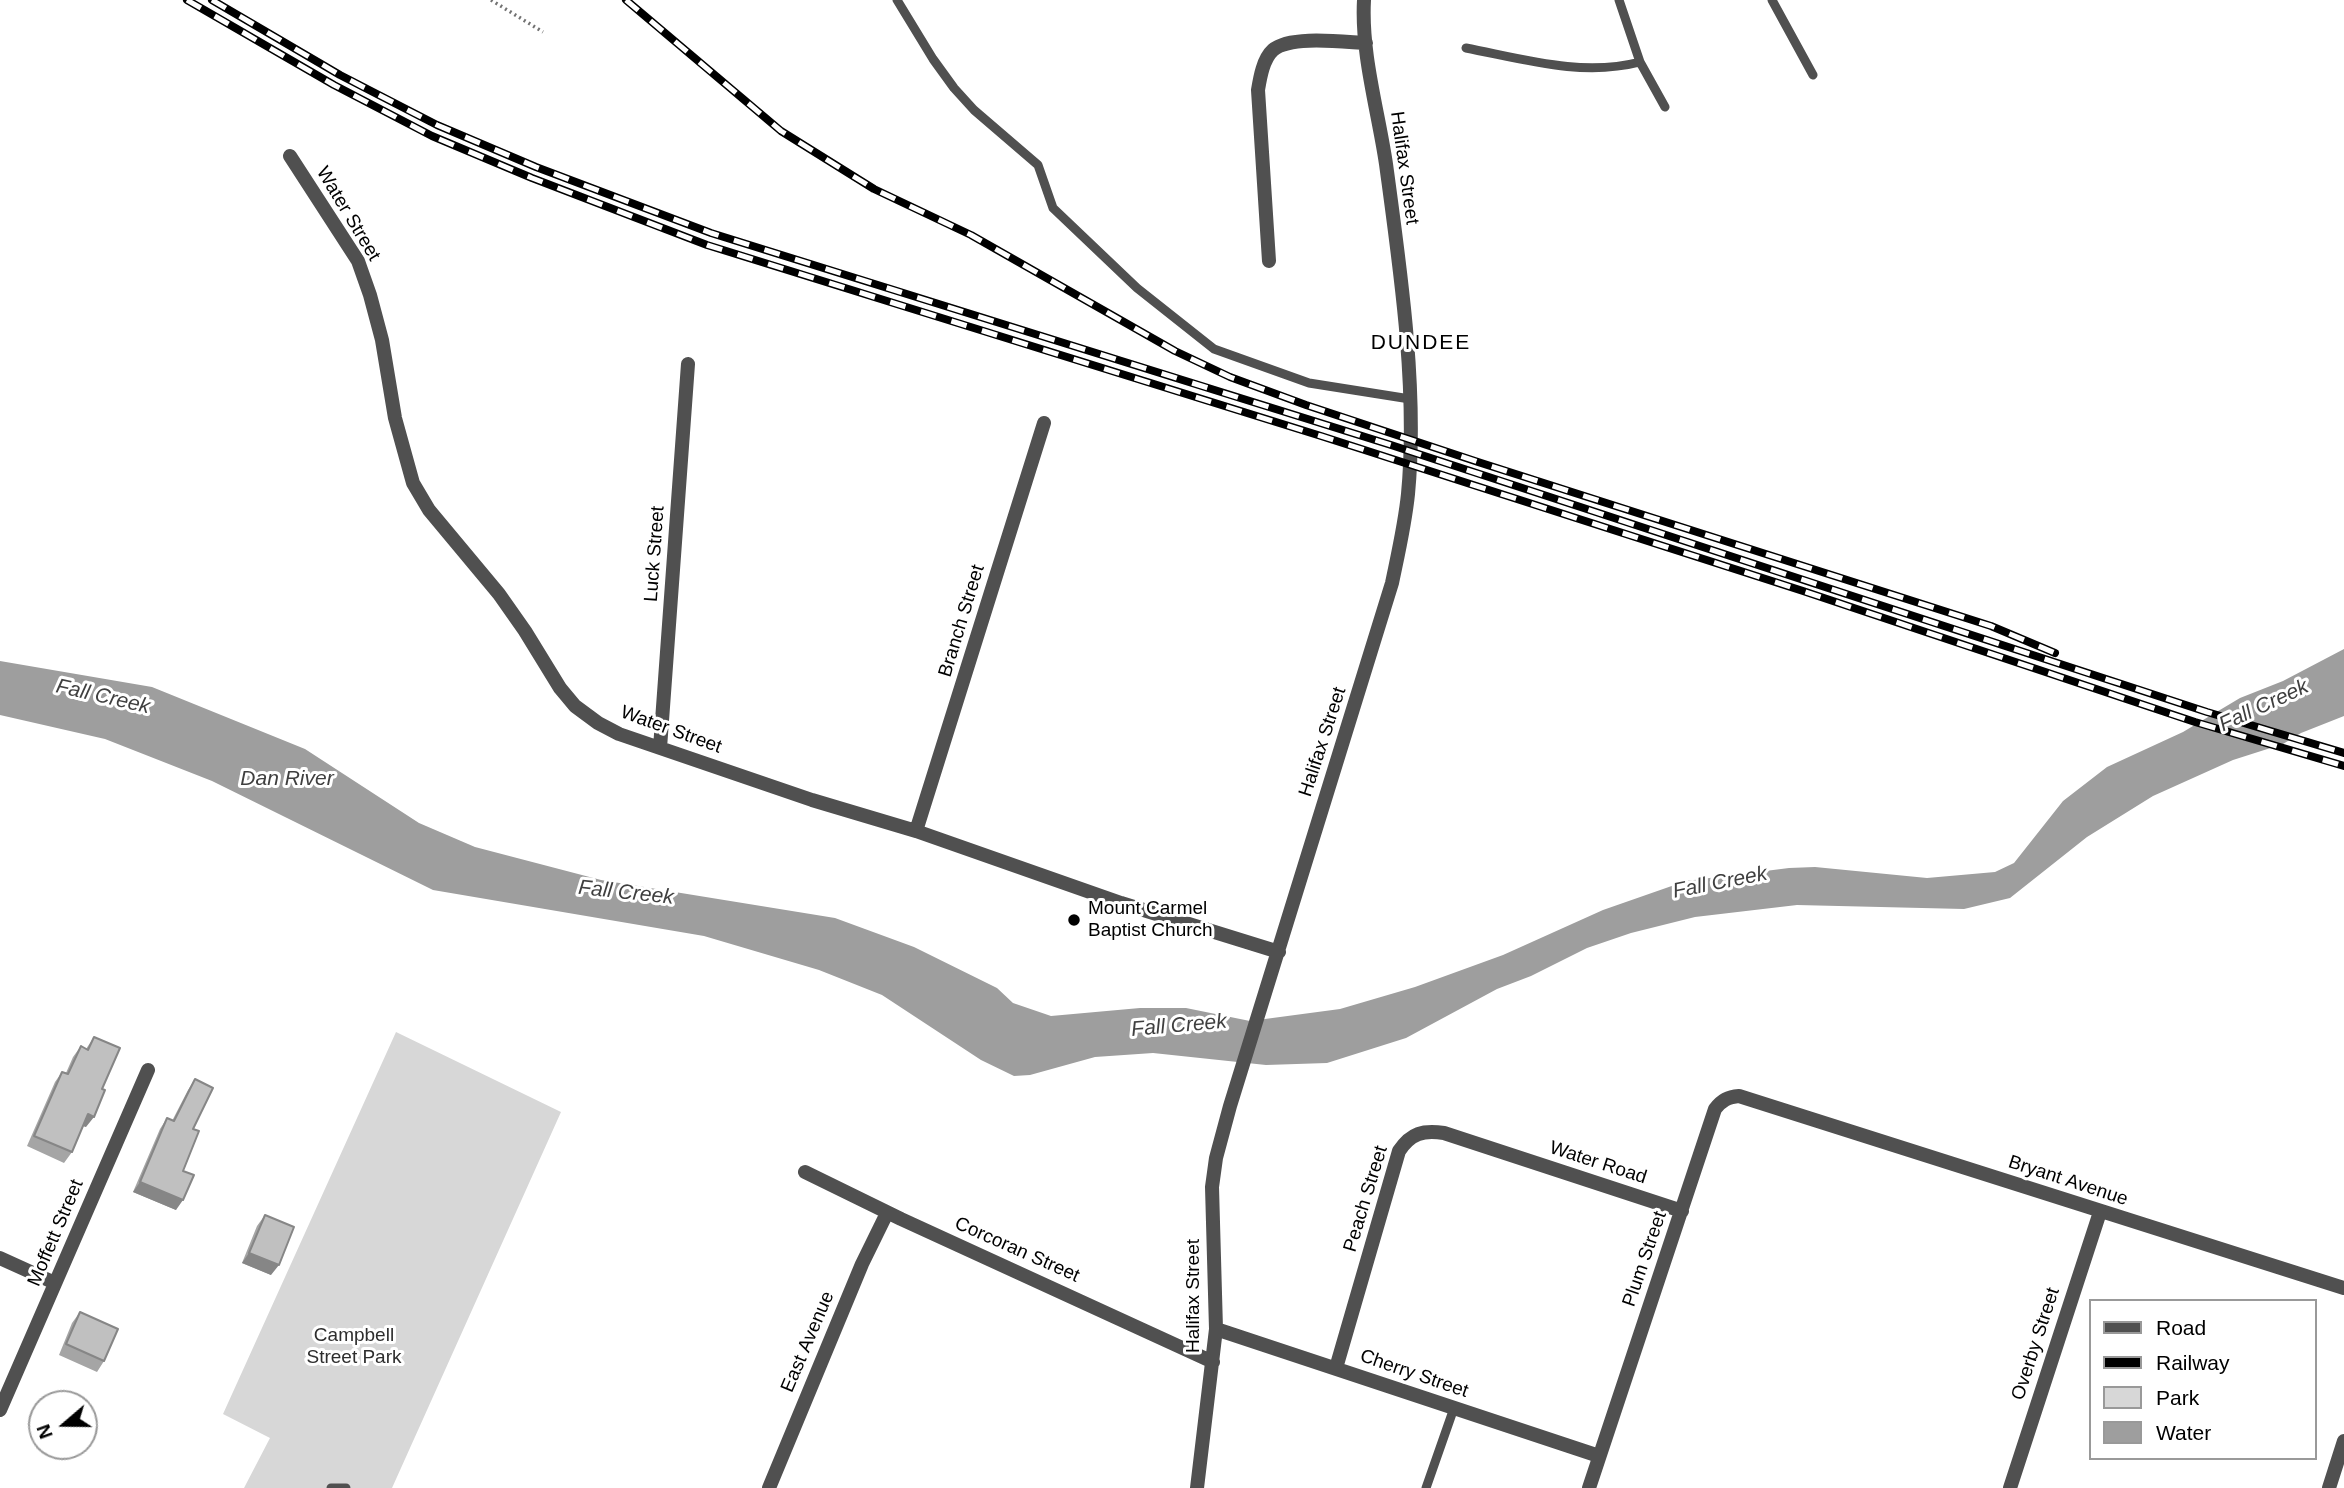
<!DOCTYPE html>
<html>
<head>
<meta charset="utf-8">
<style>
	body { margin:0 }
	#map { position:relative; width:2344px; height:1488px; overflow:hidden; background:#fff; font-family:Helvetica,sans-serif }
	canvas { display:block }
	.legend { position:absolute; left:2089px; top:1299px; width:228px; height:161px; box-sizing:border-box; background:#fff; border:2px solid #999; margin:0; padding:9px 12px; list-style:none; font-size:21px; color:#000 }
	.legend li { display:flex; align-items:center; gap:14px; height:35px }
	.legend b { width:35px; border:2px solid #999 }
	.north { position:absolute; left:28px; top:1390px; width:70px; height:70px; box-sizing:border-box; background:#fff; border:2px solid #999; border-radius:50%; rotate:250deg; font-size:19px; font-weight:700; line-height:28px; text-align:center; color:#000 }
	.north::after { content:''; display:block; margin:auto; width:24px; height:32px; background:#000; clip-path:polygon(50% 0,100% 100%,50% 72%,0 100%) }
</style>
</head>
<body>
<div id="map">
<canvas width="2344" height="1488"></canvas>
<ul class="legend">
<li><b style="height:9px;background:#505050"></b>Road</li>
<li><b style="height:9px;background:#000"></b>Railway</li>
<li><b style="height:19px;background:#d7d7d7"></b>Park</li>
<li><b style="height:19px;background:#9e9e9e"></b>Water</li>
</ul>
<div class="north">N</div>
</div>
<script>
const c = document.querySelector('canvas').getContext('2d');
c.lineJoin = 'round';
function paint(path, color) { c.fillStyle = color; c.fill(path, 'evenodd'); }
function strokePath(path, color, width, dash) { c.strokeStyle = color; c.lineWidth = width; c.lineCap = dash ? 'butt' : 'round'; c.setLineDash(dash || []); c.stroke(path); }
function drawText(font, color, halo, rows, align = 'center') {
  c.font = font + ' Helvetica,sans-serif'; c.lineWidth = 6; c.setLineDash([]); c.textBaseline = 'middle'; c.strokeStyle = halo; c.fillStyle = color; for (const [text, x, y, turn = 0] of rows) {
    c.save(); c.translate(x, y); c.rotate((+turn || 0) * Math.PI / 180); c.textAlign = isNaN(turn) ? turn : align; if (halo) c.strokeText(text, 0, 0); c.fillText(text, 0, 0); c.restore();
  }
}
const green = new Path2D(`
	M396 1032 561 1112 392 1488H244L270 1438 223 1414Z`);
const water = new Path2D(`
	M2344 649V716L2301 733 2283 744 2233 760 2153 796 2087 837 2010 898 1964 909 1797 905 1695 917 1631 933 1587 948 1531 976 1497 989 1406 1038 1327 1063 1266 1065 1153 1053 1095 1057 1030 1075 1014 1076 981 1060 882 995 819 970 704 936 433 890 212 781 105 739 0 715V661L152 687 305 749 419 823 475 847 601 880 835 918 914 947 997 988 1013 1003 1051 1016 1140 1008H1186L1250 1021 1340 1009 1415 987 1503 955 1603 910 1686 881 1789 868 1815 867 1927 878 1995 872 2014 863 2063 801 2107 767 2183 732 2240 698 2283 681Z`);
const path = new Path2D(`
	M491 0 543 32`);
const service = new Path2D(`
	M897 0 933 59 954 88 974 110 1038 165 1053 208 1137 288 1214 349 1309 383 1410 399
	M1619 0 1640 62 1665 107
	M1772 0 1813 75
	M1466 48C1523 59 1582 77 1640 62
	M331 1488H346
	M1426 1488 1454 1408`);
const minor = new Path2D(`
	M290 156 358 261 370 295 382 340 395 418 413 483 429 510 499 594 525 631 560 688 575 706 598 723 619 734 812 800 916 831 1121 903 1279 952
	M1269 261 1258 90C1260 78 1263 59 1273 50 1290 35 1344 42 1366 43
	M660 748 688 364
	M916 831 1044 423
	M805 1172 901 1219 1213 1362
	M0 1258 55 1283
	M1216 1329 1599 1456
	M1336 1368 1399 1151C1411 1133 1423 1130 1444 1133L1682 1211
	M0 1410 148 1070
	M769 1488 862 1264 887 1213
	M1197 1488 1216 1329 1212 1187 1216 1158 1230 1106 1392 583C1398 554 1405 524 1408 494 1418 389 1400 268 1386 164 1378 110 1361 54 1364 0
	M1589 1488 1715 1109C1722 1100 1728 1097 1739 1096L2344 1288
	M2010 1488 2100 1212
	M2329 1488 2344 1441`);
const rail = new Path2D(`
	M187 0 334 85 432 136 532 178 707 245 1321 436 1803 591 2195 722 2344 766
	M212 0 340 75 437 125 536 167 711 233 1391 445 2207 712 2344 753
	M626 0 781 131 874 189 971 235 1175 351 1230 377 1306 405 1478 462 1991 626 2055 653`);
const wall = new Path2D(`
	M94 1037 86 1127 83 1126 72 1152 64 1163 27 1146 55 1082 62 1072 66 1073 73 1057 81 1046 86 1049Z
	M195 1079 193 1129 183 1171 176 1210 133 1192 160 1129 167 1118 172 1121 188 1090Z
	M265 1215 271 1275 242 1263 257 1226Z
	M80 1312 104 1361 97 1372 59 1355 72 1323Z`);
const shadedWall = new Path2D(`
	M88 1114 94 1117 86 1127 81 1125Z
	M140 1182 183 1200 176 1210 133 1192Z
	M249 1253 279 1265 271 1275 242 1263Z`);
const building = new Path2D(`
	M94 1037 120 1048 102 1089 105 1090 94 1117 88 1114 72 1152 34 1136 62 1072 68 1074 81 1046 88 1050Z
	M195 1079 213 1088 193 1129 199 1131 183 1171 194 1175 183 1200 140 1182 167 1118 174 1121Z
	M265 1215 294 1227 279 1265 249 1253Z
	M80 1312 118 1329 104 1361 66 1344Z`);
const markers = [
	[1074,920,7,"#000"]
];
const streetNames = [
	["Halifax Street",1404,168,82],
	["Water Street",348,214,59],
	["Luck Street",655,554,-86],
	["Branch Street",962,621,-73],
	["Water Street",671,730,20],
	["Halifax Street",1323,742,-72],
	["Water Road",1598,1163,18],
	["Bryant Avenue",2068,1181,18],
	["Peach Street",1366,1199,-73],
	["Moffett Street",56,1233,-67],
	["Corcoran Street",1017,1250,24],
	["Plum Street",1645,1259,-71],
	["Halifax Street",1194,1296,-90],
	["East Avenue",808,1342,-67],
	["Overby Street",2036,1344,-72],
	["Cherry Street",1414,1374,19]
];
const poiNames = [
	["Mount Carmel",1088,909],
	["Baptist Church",1088,931]
];
const parkNames = [
	["Campbell",354,1336],
	["Street Park",354,1358]
];
const neighbourhoodNames = [
	["DUNDEE",1421,343]
];
const waterNames = [
	["Fall Creek",103,697,13],
	["Fall Creek",2264,706,-25],
	["Dan River",287,779],
	["Fall Creek",1720,883,-11],
	["Fall Creek",626,893,6],
	["Fall Creek",1179,1026,-5]
];
paint(green, '#d7d7d7');
paint(water, '#9e9e9e');
strokePath(path, '#727272', 3.5, [2, 3.5]);
strokePath(service, '#505050', 9);
strokePath(minor, '#505050', 14);
strokePath(rail, '#000', 8);
strokePath(rail, '#fff', 5, [16]);
paint(wall, '#a5a5a5');
paint(shadedWall, '#868686');
paint(building, '#c0c0c0');
strokePath(building, '#868686', 2);
for (const [x, y, r, color] of markers) { const dot = new Path2D(); dot.arc(x, y, r, 0, 2 * Math.PI); c.fillStyle = color; c.fill(dot); strokePath(dot, '#fff', 2.5); }
drawText('19px', '#000', '#fff', streetNames);
drawText('19px', '#000', '#fff', poiNames, 'left');
drawText('19px', '#2e2e2e', '#fff', parkNames);
c.letterSpacing = '2px';
drawText('21px', '#000', '#fff', neighbourhoodNames);
c.letterSpacing = '0px';
drawText('italic 21px', '#3f3f3f', '#fff', waterNames);
</script>
</body>
</html>
